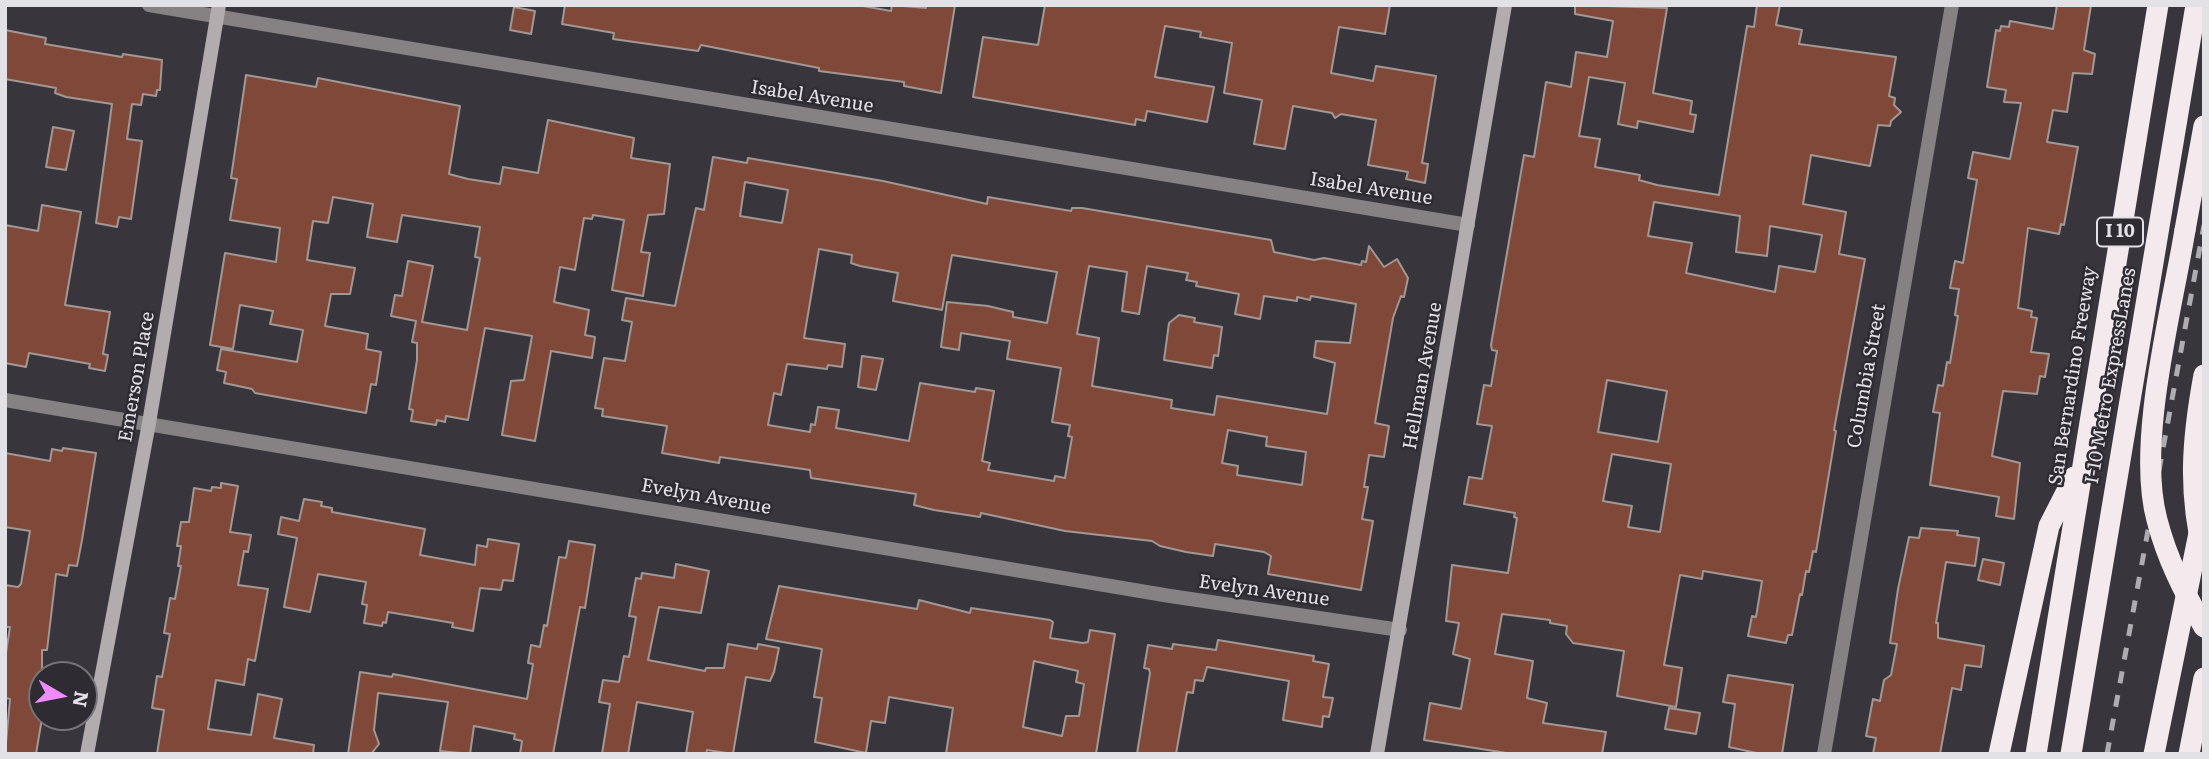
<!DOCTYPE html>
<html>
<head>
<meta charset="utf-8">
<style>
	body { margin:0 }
	#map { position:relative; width:2209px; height:759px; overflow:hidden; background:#38353c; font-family:Literata,serif }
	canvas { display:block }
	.frame { position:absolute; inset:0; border:7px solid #e2e1e5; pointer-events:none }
	.north { position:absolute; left:28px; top:661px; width:70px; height:70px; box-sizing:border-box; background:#2e2b32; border:2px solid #76747a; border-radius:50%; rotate:100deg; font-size:19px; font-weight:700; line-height:28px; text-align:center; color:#e2e1e5 }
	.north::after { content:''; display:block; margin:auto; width:24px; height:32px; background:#ed8cfa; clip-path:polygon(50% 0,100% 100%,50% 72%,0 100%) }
</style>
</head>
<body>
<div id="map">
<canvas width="2209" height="759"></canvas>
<div class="frame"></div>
<div class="north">N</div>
</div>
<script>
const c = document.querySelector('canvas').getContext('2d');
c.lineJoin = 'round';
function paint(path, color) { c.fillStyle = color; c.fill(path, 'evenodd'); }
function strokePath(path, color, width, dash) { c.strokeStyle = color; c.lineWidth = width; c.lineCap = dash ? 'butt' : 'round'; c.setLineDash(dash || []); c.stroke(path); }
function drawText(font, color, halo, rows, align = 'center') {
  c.font = font + ' Literata,serif'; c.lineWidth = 5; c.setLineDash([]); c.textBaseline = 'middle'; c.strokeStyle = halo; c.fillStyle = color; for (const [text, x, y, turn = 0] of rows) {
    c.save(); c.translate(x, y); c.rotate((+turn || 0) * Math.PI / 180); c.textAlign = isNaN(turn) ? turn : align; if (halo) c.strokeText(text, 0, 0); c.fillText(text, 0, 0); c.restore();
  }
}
const building = new Path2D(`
	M565 5H857L891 11 892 5 926 8V5H955L941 93 904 86V82L819 71V68L701 45 698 51 613 39 614 33 562 24Z
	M1045 5H1390L1385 34 1339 27 1331 73 1373 81 1376 66 1436 76 1422 163 1428 164 1425 183 1406 179 1408 172 1368 165 1376 120 1341 114 1335 118 1332 113 1293 106 1285 149 1254 144 1262 100 1224 93 1232 43 1200 37 1201 32 1165 26 1155 77 1214 87 1207 122 1147 111 1145 121 1136 119 1135 125 973 97 983 37 1038 45Z
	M1575 5 1667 8 1653 93 1692 101 1690 114 1696 115 1693 132 1638 121 1637 128 1618 124 1625 83 1589 77 1579 136 1600 139 1595 167 1640 175 1639 180 1657 185 1719 195 1747 26 1754 27 1757 5H1780L1776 25 1802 30 1799 44 1896 57 1889 96 1895 98 1894 105 1901 112 1891 121 1890 126 1878 125 1870 166 1811 155 1803 204 1846 212 1839 254 1865 259 1834 430 1836 431 1816 552 1813 551 1809 572 1806 571 1802 595 1800 594 1792 635H1788L1786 643 1748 636 1752 616 1756 617 1762 581 1703 571 1702 579 1680 575 1664 665 1682 668 1676 707 1617 696 1624 651 1573 643 1566 634 1567 626 1550 623V620L1502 614 1495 654 1533 661 1527 698 1547 703 1543 723 1606 732 1602 754H1513L1424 740 1430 703 1461 709 1470 659 1453 654 1459 623 1446 621 1452 565 1508 573 1517 518 1514 517 1515 513 1464 504 1469 477 1482 479 1492 426 1477 424 1484 385 1491 386 1497 351 1492 350 1491 345 1524 155 1534 157 1546 82 1571 87 1576 52 1607 57 1613 21 1575 14ZM1654 202 1740 216 1736 252 1767 256 1770 226 1822 235 1815 272 1779 266 1775 292 1686 273 1692 243 1648 236ZM1607 380 1667 391 1658 442 1598 432ZM1612 454 1671 464 1660 532 1628 527 1632 506 1603 501Z
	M2057 5H2091L2084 50 2095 54 2092 74 2073 73 2067 112 2053 110 2047 142 2078 147 2064 225 2061 224 2059 234 2028 228 2018 308 2032 311 2031 317 2037 318 2031 352 2049 354 2045 377 2040 376 2037 394 2003 391 1992 456 2020 463 2014 519 1996 516 1999 497 1930 485 1940 413 1933 412 1938 385 1943 386 1947 362 1950 363 1958 316 1955 315 1959 289 1950 288 1955 261 1963 263 1977 180 1968 178 1973 152 2010 159 2021 103 2004 102 2006 90 1987 87 1996 30 2000 31 2001 26 2009 27 2010 21 2053 29Z
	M514 7 535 11 531 34 510 30Z
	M5 30 46 38 45 44 122 57 123 54 162 60 160 90H157L156 96 143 94 141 105 132 104 127 139 142 141 131 219 119 217 117 227 96 223 112 104 66 97 55 93 56 88 5 79Z
	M246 75 316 87 318 78 460 106 449 174 468 179 500 184 503 167 538 173 548 120 634 138 631 158 670 164 664 214 648 215 641 252 650 253 643 296 612 290 624 220 593 215 592 219 584 218 575 270 560 267 554 302 589 310 585 335 595 337 592 358 551 351 535 441 502 435 511 381 524 380 532 336 485 328 468 420 446 416 445 422 437 420 436 425 411 421 413 410 409 409 417 360V343L412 342 416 321 391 316 395 295 402 296 408 261 433 266 422 322 467 330 480 258 475 257 480 227 402 215 397 242 367 237 373 204 333 197 328 223 313 221 307 260 355 268 350 294H331L325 326 368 334 366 349 381 352 376 385 371 384 366 413 255 393 252 389 224 383 226 372 217 370 221 349 297 362 303 330 270 324 273 311 240 305 233 349 210 345 225 253 276 262 280 228 230 220 237 179 231 178Z
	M53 127 74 131 66 170 46 167Z
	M713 157 747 163 748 158 883 181 987 204 988 197 1071 211 1072 208H1082L1271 240 1274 252 1314 260 1324 258 1361 265 1362 261 1366 262 1369 246 1384 267 1397 259 1408 278 1404 297 1401 296 1393 318 1375 423 1389 426 1384 457 1369 455 1364 487H1368L1362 519 1373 521 1361 590 1268 574 1271 556 1264 552 1215 544 1213 556 1186 552 1160 546 1152 541 1065 531 981 513 980 517 934 510 914 505 916 494 811 478 810 470 720 457 719 463 662 453 667 426 602 416 603 409 595 408 604 358 625 361 632 322 622 320 626 298 675 306 696 208 704 210ZM745 182 788 190 782 223 740 216ZM819 249 852 255 851 263 860 266 898 273 893 301 942 310 952 255 1057 272 1047 323 1013 317V312L988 306 947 302 941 347 959 350 961 333 1010 341 1007 359 1061 368 1052 422 1070 425 1068 436 1072 437 1065 478 1055 476 1054 481 988 470 990 463 982 461 994 391 976 388 975 392 920 383 909 441 836 428 839 410 818 407 815 425 811 424 810 432 768 425 774 393 781 395 787 364 827 369 828 365 842 367 845 344 804 338ZM1089 266 1127 272 1122 311 1139 314 1147 266 1188 273 1186 280 1197 282 1196 286 1239 294 1235 314 1260 319 1264 296 1297 301V297L1310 300 1311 296 1356 304 1350 343 1316 341 1314 357 1335 363 1327 414 1217 396 1214 415 1171 408 1172 400 1092 386 1099 338 1077 334ZM1228 430 1267 437 1266 446 1306 452 1302 485 1237 475 1238 466 1222 463Z
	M42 205 81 212 65 305 110 312 103 354 108 355 105 371 89 368 90 364 29 353 26 367 5 363V225L38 231Z
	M1179 315 1195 318 1194 322 1222 327 1218 356 1214 355 1212 368 1164 360 1169 323Z
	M862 356 883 359 876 390 858 387Z
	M63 448 96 453 82 540 77 566 69 565 67 576 56 574 47 650H42V718L36 754H5L10 699 5 698V659L10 627H5V585L18 587 21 584 30 531 5 527V453L50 461 52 449 62 451Z
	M221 483 238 486 230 532 251 535 248 552 244 551 238 585 268 589 255 661 248 659 244 685 216 680 208 729 251 735 258 694 282 699 274 738 314 745 313 754H157L164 710 152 708 157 676 162 677 170 634 164 633 170 598 175 599 181 566H178L181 546H177L181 522H189L194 488 211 491 212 487 221 488Z
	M304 499 322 502 321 506 332 508V512L425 529 420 555 475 565 477 545 487 547 488 539 519 544 513 581 503 580 501 590 480 588 473 631 452 627 453 623 388 612 386 623 383 622 382 626 364 623 367 605 362 604 366 582 318 574 310 612 284 607 297 538 278 534 281 517 299 521Z
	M1921 528 1958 531 1957 535 1979 538 1975 566 1946 562 1936 623H1938V638L1984 646 1981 667 1965 665 1961 690 1952 688 1940 754H1873L1876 738 1866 736 1873 699 1880 701 1884 680 1891 675 1897 644 1890 643 1898 589 1909 537 1919 538Z
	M569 541 595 545 585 608 580 607 553 754H520L522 741 514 739 515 734 474 726 470 754 440 751 448 702 378 693 374 730 379 744 371 754H348L360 672 392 677 393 674 527 699 533 664 528 663 531 645 540 647 544 625 547 626 559 557 566 558Z
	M1983 559 2004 563 2000 585 1978 580Z
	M676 564 709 571 701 613 659 607 648 660 705 671 706 668H724L728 644 757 649 758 644 779 648 774 672 770 681 746 677 733 754 707 750 706 754H686L693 712 637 702 628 754H602L610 704 599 702 603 680 619 682 624 656 629 657 636 617 629 616 636 578 641 579 642 573 674 578Z
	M779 586 917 609 919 600 970 613 971 608 1050 620 1053 622 1050 638 1083 643 1088 642 1090 630 1115 634 1096 754H946L953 708 889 697 885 723 871 721 866 753 815 742 822 698 814 697 822 649 766 639ZM1034 661 1078 671 1076 682 1084 684 1079 716H1066L1062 736 1023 727Z
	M1218 640 1314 656 1313 661 1329 664 1323 697 1333 698 1329 717 1323 716 1322 727 1283 720 1289 681 1207 667 1203 681 1195 680 1193 693 1187 692 1176 754H1137L1150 673 1149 669 1144 668 1148 645 1172 649 1173 644 1216 650Z
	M1728 675 1793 685 1782 754H1761L1729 747 1735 704 1723 702Z
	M1669 708 1700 713 1696 734 1665 729Z`);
const street = new Path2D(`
	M149 5 1468 225
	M5 400 1170 596 1400 630
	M1824 754 1952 5`);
const secondary = new Path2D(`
	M87 754 149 423 219 5
	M1377 754 1505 5`);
const highway = new Path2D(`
	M2185 230 2204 126
	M1999 754 2049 526 2074 477
	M2036 754 2158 5
	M2071 754 2196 5
	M2154 754 2199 533
	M2189 754 2204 678`);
const rail = new Path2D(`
	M2107 754 2204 225`);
const highwayBridge = new Path2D(`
	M2185 230C2172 310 2136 443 2157 520 2167 559 2184 592 2204 627
	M2204 375C2192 440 2188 492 2204 556`);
const shields = [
	[2120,232,46]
];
const shieldNames = [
	["I 10",2120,232]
];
const streetNames = [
	["Isabel Avenue",812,97,9],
	["Isabel Avenue",1371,189,9],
	["Hellman Avenue",1423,376,-80],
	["Columbia Street",1867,376,-80],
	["San Bernardino Freeway",2073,376,-81],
	["I-10 Metro ExpressLanes",2111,376,-80],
	["Emerson Place",137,377,-80],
	["Evelyn Avenue",706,497,10],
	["Evelyn Avenue",1264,591,8]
];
paint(building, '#804838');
strokePath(building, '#a19895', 2);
strokePath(street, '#868283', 14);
strokePath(secondary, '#b3acae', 14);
strokePath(highway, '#f4eaed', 21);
strokePath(rail, '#aeacb1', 5, [12, 12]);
strokePath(highwayBridge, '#f4eaed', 21);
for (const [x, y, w] of shields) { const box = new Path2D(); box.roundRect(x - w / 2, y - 14.5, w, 29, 5); c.fillStyle = '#2e2b32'; c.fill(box); strokePath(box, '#e2e1e5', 2); }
drawText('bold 18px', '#e2e1e5', null, shieldNames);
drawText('19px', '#e2e1e5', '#2e2b32', streetNames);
</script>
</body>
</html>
